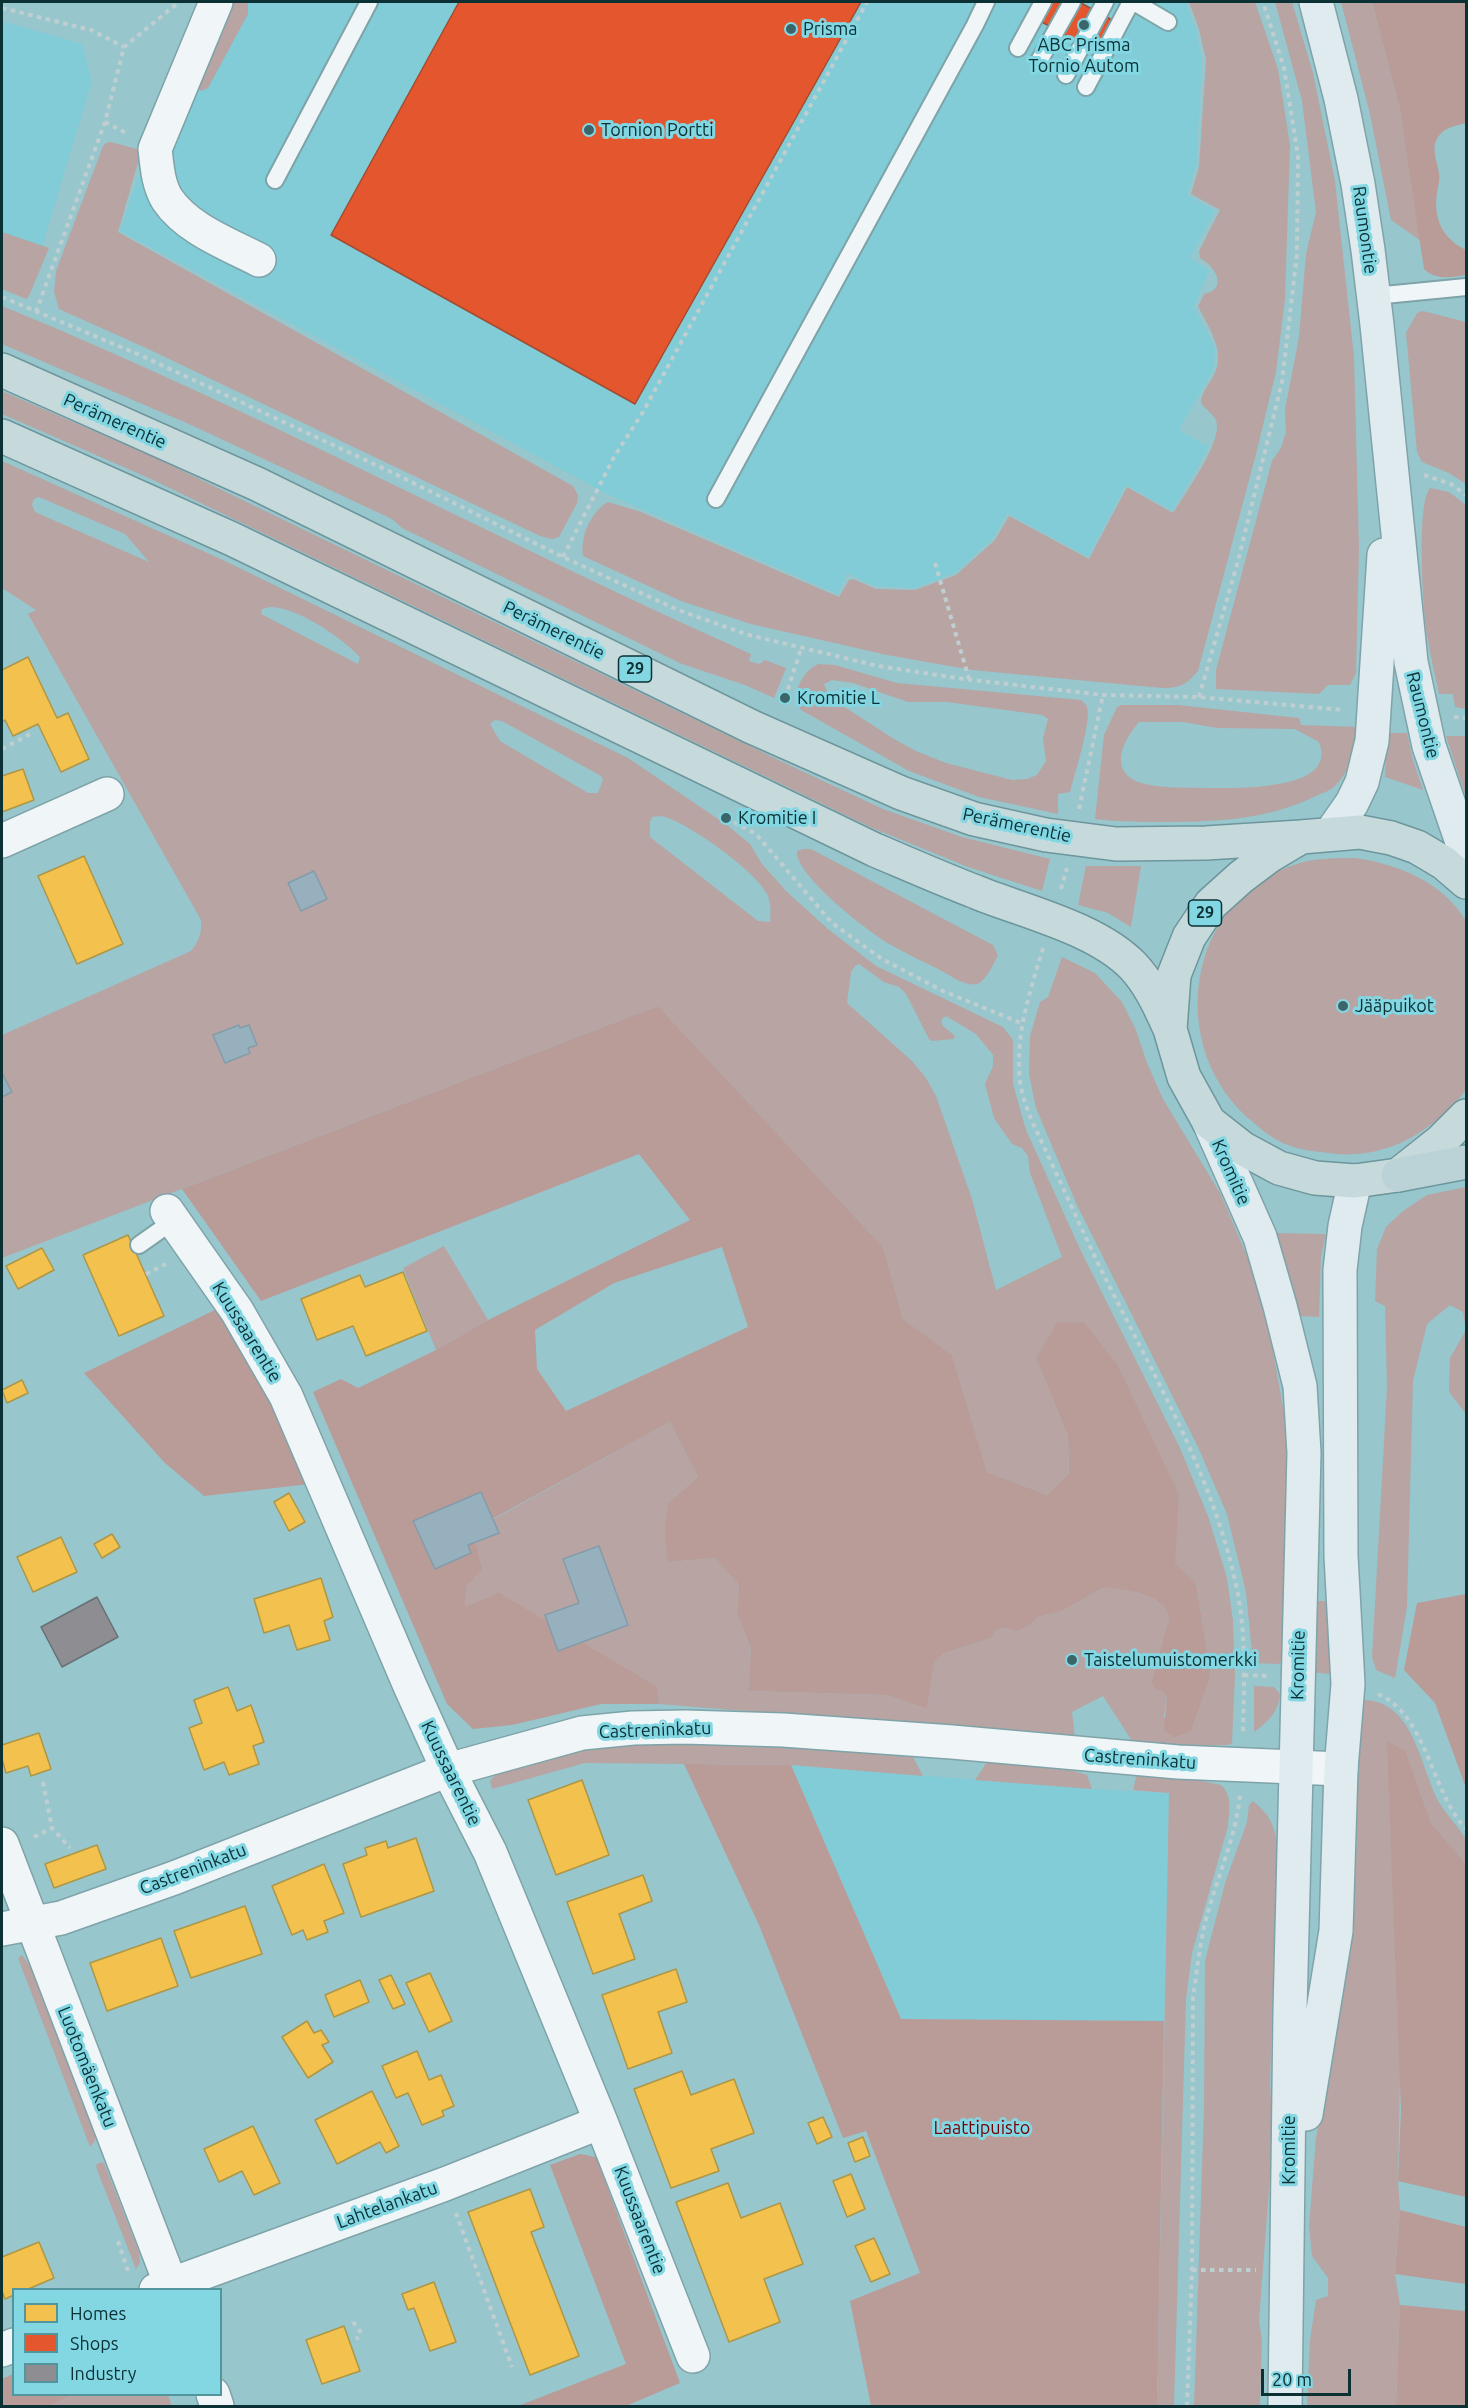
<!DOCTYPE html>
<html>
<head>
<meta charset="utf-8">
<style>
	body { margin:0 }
	#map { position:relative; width:1468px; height:2408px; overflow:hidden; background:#98c6cd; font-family:Ubuntu,sans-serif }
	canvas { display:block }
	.frame { position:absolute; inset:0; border:3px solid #0b3135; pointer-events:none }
	.legend { position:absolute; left:12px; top:2288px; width:210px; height:108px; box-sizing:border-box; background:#82d7e3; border:2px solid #52959d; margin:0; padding:8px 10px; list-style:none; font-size:18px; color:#0b3135 }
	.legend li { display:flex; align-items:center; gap:12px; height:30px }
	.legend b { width:30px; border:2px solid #52959d }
	.scale { position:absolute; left:1261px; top:2369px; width:90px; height:27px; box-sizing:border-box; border:3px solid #0b3135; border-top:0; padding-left:8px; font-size:18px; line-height:21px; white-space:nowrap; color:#0b3135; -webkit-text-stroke:4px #82d7e3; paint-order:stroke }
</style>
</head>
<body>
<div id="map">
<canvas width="1468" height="2408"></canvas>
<div class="frame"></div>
<ul class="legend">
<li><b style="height:16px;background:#f2c14e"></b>Homes</li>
<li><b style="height:16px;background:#e4572e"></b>Shops</li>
<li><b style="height:16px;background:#8d8d92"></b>Industry</li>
</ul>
<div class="scale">20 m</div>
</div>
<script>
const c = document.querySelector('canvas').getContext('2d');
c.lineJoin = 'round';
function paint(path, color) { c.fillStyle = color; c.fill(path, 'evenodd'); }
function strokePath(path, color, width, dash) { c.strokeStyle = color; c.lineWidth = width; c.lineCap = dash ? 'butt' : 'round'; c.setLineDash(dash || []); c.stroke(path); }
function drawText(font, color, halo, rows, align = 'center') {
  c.font = font + ' Ubuntu,sans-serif'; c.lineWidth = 6; c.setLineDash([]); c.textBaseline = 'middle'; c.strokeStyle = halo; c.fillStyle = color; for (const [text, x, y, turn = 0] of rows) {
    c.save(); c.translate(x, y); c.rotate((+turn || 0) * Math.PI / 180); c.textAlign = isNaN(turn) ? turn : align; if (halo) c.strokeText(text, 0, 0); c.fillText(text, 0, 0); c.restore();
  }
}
const built = new Path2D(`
	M197 2H1185L1196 30 1202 60 1196 166 1187 195 1215 211 1190 258 1209 270 1194 307 1215 348 1214 368 1179 430 1209 447 1172 511 1126 485 1088 557 1007 513 993 538 955 573 914 588 875 586 847 573 838 594 607 494 120 231Z
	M2 21 82 44 92 81 41 250 2 239Z
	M791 1765 1092 1789 1169 1793 1164 2021 901 2019Z`);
const green = new Path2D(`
	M235 2H248V14L208 88 201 91 198 88 230 7Z
	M1189 2H1255L1278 69 1290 145 1285 299 1276 372 1256 454 1198 671C1186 685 1180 688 1162 688L972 670 887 655 751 624 681 601 583 556C580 536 591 512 608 502L641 512 839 597 849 580 853 579 876 589 915 590 956 575 995 540 1009 516 1089 559 1127 487 1173 513C1185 494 1219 446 1217 425 1217 416 1206 410 1201 403 1201 394 1208 385 1213 377 1227 352 1209 329 1198 306L1204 294C1229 289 1215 266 1200 258L1199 251 1220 210 1191 194 1199 167 1206 60 1199 29Z
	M1275 2H1292L1313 73 1335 181 1354 357 1359 549 1356 673 1350 685H1328L1319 694 1216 689V670L1272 461 1281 448 1286 432 1285 409 1299 337 1306 254 1316 212 1302 101Z
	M1341 2H1372L1400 109 1421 241 1391 220 1370 114Z
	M111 142 137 149 141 152 118 232 573 486 578 495 577 503 559 537 552 539 540 536 146 348 59 309 54 292 56 271 103 146 106 143Z
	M2 232 49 248 29 296 26 299 2 289Z
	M2 306C257 410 499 542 751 654L749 661 759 664 765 660 786 668 774 698 745 685 682 664 402 528 392 519 189 424 2 344Z
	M1423 311 1466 322V484L1449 473 1422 462 1417 452 1406 333 1417 313Z
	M2 391 158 459 791 766 883 809 962 837 1050 859 1042 891 968 867 870 827 151 479 2 414Z
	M2 461 223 560 628 758 727 825 750 844 762 864 787 892 828 929 876 966 1003 1027 1013 1040V1084L1026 1130 1080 1249 1180 1448 1208 1516 1227 1578 1233 1621 1235 1675 1232 1743 1228 1745 1161 1746 1132 1741 1103 1696 1072 1712 1075 1738 659 1704 657 1687 465 1607 472 1531 670 1422 698 1477 668 1503V1562L715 1558 739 1585 737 1612 751 1649 748 1691 887 1695 927 1707 934 1663 944 1653 991 1638 996 1630 1004 1627 1028 1626 1038 1617 1062 1611 1104 1587 1140 1593 1155 1599 1166 1609 1169 1619 1160 1656 1155 1669 1167 1697 1164 1716 1167 1723 1191 1731 1211 1675 1196 1583 1174 1564 1179 1494 1118 1365 1084 1322 1057 1324 1036 1358 1068 1436 1069 1473 1047 1495 987 1472 952 1355 903 1319 883 1247 658 1006 2 1258V1035L191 951C199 941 202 932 201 920L28 614 36 610 2 588ZM39 497 125 534 149 562 35 512 32 505 34 499ZM270 607C297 607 341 637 360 657L358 664 261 614 262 609ZM495 720 502 721 601 776 603 780 598 793H588L500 741 490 724ZM661 816C686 821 756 871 767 894 771 902 771 914 770 922L758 921 650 837V822L652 817ZM859 964 884 982 899 987 906 994 929 1039 932 1041 954 1039 955 1036 942 1025V1019L946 1016 976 1034 993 1055V1066L985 1084 994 1118 1012 1144 1022 1148 1028 1156 1030 1173 1062 1257 996 1290 972 1199 936 1096 926 1078 912 1061 847 1003 851 972 855 966Z
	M1430 488 1449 492 1466 505V709L1455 707 1453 694H1439C1435 674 1430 655 1427 635 1423 610 1416 504 1430 488Z
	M818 664 835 665 897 683 1081 700C1084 703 1086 704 1087 707 1092 720 1074 776 1070 792L1058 794V814L979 797 909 771 801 710C790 694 802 672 818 664ZM832 680 853 683 908 702H947L1042 715 1048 719 1043 738 1046 761 1037 775 1027 779 1012 780 946 763 916 751 894 739 829 697 824 684Z
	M1121 705H1178L1299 718 1301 725 1359 727C1355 749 1352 768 1336 785 1331 791 1322 793 1316 796 1267 820 1216 822 1163 822 1140 822 1118 822 1095 819L1104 735 1117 707ZM1139 722H1183L1217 728 1295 729 1319 742C1339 792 1234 788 1207 788 1187 787 1140 790 1127 775 1112 759 1128 735 1139 722Z
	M1387 733H1407L1413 760 1423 790 1385 777Z
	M1446 736H1466V797L1463 788Z
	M803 849H811L993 945 998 955C995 962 985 982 977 984 965 987 948 974 938 969 922 961 905 953 889 944 868 931 795 876 797 851Z
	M1355 858C1398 864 1443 882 1466 921V1090C1434 1130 1390 1158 1337 1154 1321 1152 1303 1151 1288 1145 1276 1141 1263 1131 1254 1123 1163 1050 1185 896 1300 863 1317 858 1337 858 1355 858Z
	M1086 866H1141L1131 927 1108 913 1078 905Z
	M1062 957 1095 973 1122 1002 1136 1030 1147 1063 1163 1099 1220 1193 1250 1263 1270 1334 1287 1430 1289 1492 1284 1585 1283 1660 1279 1664 1253 1663 1246 1592 1227 1514 1198 1447 1076 1203 1036 1108 1029 1074 1030 1036 1040 1002 1048 997Z
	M1466 1187V1414L1449 1392 1450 1358 1466 1330 1463 1312 1450 1305 1427 1324 1413 1381 1407 1607 1395 1678 1376 1670 1372 1657 1387 1387 1385 1306 1375 1301 1377 1249 1386 1227 1403 1211 1427 1195Z
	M1273 1233 1326 1234 1321 1256 1319 1317 1299 1316Z
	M444 1246 488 1320 436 1350 403 1268Z
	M1313 1601H1328L1331 1674 1310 1672Z
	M1254 1686 1274 1687 1280 1694C1278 1713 1269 1721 1254 1732Z
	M1363 1700C1414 1700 1420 1767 1439 1802 1445 1813 1463 1832 1466 1840 1468 1846 1466 1857 1466 1864L1431 1823 1406 1752 1398 2181 1400 2210 1395 2274 1400 2305 1396 2406H1307L1310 2340 1316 2300 1328 2296V2278L1312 2256 1309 2226 1316 2138 1352 1934 1357 1839 1358 1707Z
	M634 1740 782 1746 913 1757 923 1776 791 1765 585 1763 492 1789 490 1781 499 1770 588 1746Z
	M987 1762 1070 1770 1087 1775 1092 1789 975 1780Z
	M1137 1773 1178 1776 1221 1785C1233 1796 1229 1811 1228 1826L1192 1953 1186 1999 1174 2406H1157L1169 1793 1133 1790Z
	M1253 1801C1260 1807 1267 1813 1271 1822 1282 1845 1280 1891 1275 1916L1270 2082 1273 2137 1259 2321 1262 2341 1260 2406H1194L1204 2108 1205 1961 1225 1883 1247 1822 1249 1805Z
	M22 1955 34 1971 95 2130V2141L90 2147 18 1958Z
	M101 2162 104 2163 139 2252 140 2263 136 2269 97 2170 96 2165Z
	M70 2394 168 2395 172 2406H49Z`);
const forest = new Path2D(`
	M1372 2H1466V123C1456 126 1444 127 1438 137 1430 149 1438 162 1439 174 1440 181 1438 186 1437 193 1433 219 1443 239 1466 250V275C1451 277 1437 281 1424 269L1400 109Z
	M658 1006 883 1247 903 1319 952 1355 987 1472 1047 1495 1069 1473 1068 1436 1036 1358 1057 1323 1084 1322 1118 1365 1179 1494 1175 1564 1196 1583 1211 1675 1191 1731 1174 1737 1164 1730 1167 1697 1163 1691 1155 1688 1152 1682 1169 1619 1166 1609 1155 1599 1140 1593 1104 1587 1062 1611 1038 1617 1028 1626 1017 1631 1004 1627 996 1630 991 1638 944 1653 934 1663 927 1708 887 1695 748 1691 751 1649 737 1612 739 1585 715 1558 668 1562 665 1534 668 1503 698 1477 670 1422 472 1530 482 1569 467 1585 465 1607 499 1593 657 1687 659 1704H601L512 1725 473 1729 447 1704 313 1392 341 1379 358 1388 436 1350 488 1320 690 1220 639 1154 261 1301 182 1189ZM722 1247 748 1327 566 1411 537 1369 535 1330 614 1283Z
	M217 1309 272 1397 310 1484 204 1496 164 1462 84 1373Z
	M1466 1594V1788L1435 1703 1404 1670 1417 1603Z
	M1387 1741 1406 1752 1431 1823 1466 1864V2197L1398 2181 1401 2111Z
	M684 1764 791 1765 901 2019 1164 2021 1157 2406H871L850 2301 920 2273 866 2131 843 2138 759 1925Z
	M580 2154 596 2157 680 2383 626 2406H518L626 2364 550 2165Z
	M1400 2210 1466 2227V2284L1395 2274Z
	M1400 2305 1466 2311V2406H1396Z
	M13 2374 14 2394 70 2395 49 2406H2V2379Z`);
const homes = new Path2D(`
	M28 657 57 718 68 713 89 759 61 772 38 724 13 736 5 720 2 722V670Z
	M23 769 34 800 2 812V776Z
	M84 856 123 944 77 964 38 876Z
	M128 1235 164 1316 119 1336 83 1255Z
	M42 1248 54 1270 18 1289 6 1266Z
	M403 1272 427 1331 366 1356 353 1326 317 1340 301 1299 360 1275 365 1287Z
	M22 1380 28 1393 7 1403 2 1390Z
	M289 1493 305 1522 289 1531 274 1502Z
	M112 1534 120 1547 102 1558 94 1544Z
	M61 1537 77 1572 33 1592 17 1557Z
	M321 1578 333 1617 324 1621 330 1640 297 1650 289 1625 264 1633 254 1599Z
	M228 1687 237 1711 251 1705 264 1742 253 1746 259 1764 229 1775 224 1762 204 1770 189 1728 202 1723 194 1700Z
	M39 1733 51 1769 31 1776 28 1766 6 1773 2 1759V1745Z
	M582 1780 609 1855 556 1875 528 1800Z
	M416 1838 434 1891 361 1917 343 1864 367 1855 365 1848 386 1841 388 1848Z
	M97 1845 106 1869 54 1888 45 1864Z
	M324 1864 344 1913 324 1921 328 1932 307 1940 303 1930 292 1935 272 1886Z
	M643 1875 652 1901 619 1914 635 1959 593 1974 567 1902Z
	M245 1906 262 1954 191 1978 174 1931Z
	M161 1938 178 1986 107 2011 90 1963Z
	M676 1969 687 2002 658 2012 672 2053 628 2069 602 1995Z
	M430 1973 452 2021 429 2032 406 1983Z
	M391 1975 405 2004 393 2009 379 1980Z
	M360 1980 369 2002 334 2017 325 1995Z
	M307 2021 314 2033 321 2030 329 2042 322 2045 333 2062 308 2078 282 2037Z
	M417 2051 429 2080 441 2075 454 2106 442 2111 444 2116 422 2125 408 2093 396 2098 382 2066Z
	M682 2071 691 2095 734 2079 754 2133 711 2149 719 2171 671 2188 634 2089Z
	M372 2091 399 2146 386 2153 380 2142 337 2164 315 2120Z
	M823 2117 832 2137 817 2144 808 2123Z
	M253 2126 280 2183 254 2195 242 2171 219 2182 204 2149Z
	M863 2137 870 2156 855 2162 848 2143Z
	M851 2174 865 2209 847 2217 833 2181Z
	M728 2183 741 2218 780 2203 803 2264 764 2279 780 2322 729 2342 676 2202Z
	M530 2189 544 2227 531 2232 579 2356 530 2375 468 2212Z
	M874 2238 890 2274 871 2282 855 2246Z
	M39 2242 54 2278 26 2290H14V2295L5 2299 2 2291V2257Z
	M434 2282 456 2342 430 2351 414 2308 408 2310 402 2294Z
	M344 2326 360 2371 322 2384 306 2340Z`);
const shops = new Path2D(`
	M459 2H861L635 404 331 235Z
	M1034 2H1079L1127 28 1110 59 1027 14Z`);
const industry = new Path2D(`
	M97 1597 118 1637 62 1667 41 1627Z`);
const building = new Path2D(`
	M314 871 327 899 301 911 288 883Z
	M239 1025 240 1028 249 1025 257 1045 248 1048 250 1053 225 1063 213 1035Z
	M2 1073 12 1092 2 1097Z
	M481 1492 499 1533 468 1545 471 1553 435 1569 413 1521Z
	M599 1546 628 1625 558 1651 545 1615 579 1603 563 1559Z`);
const path = new Path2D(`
	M2 8 91 30 124 47
	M105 122 128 134
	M2 297 142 356 391 472 563 557 678 610 749 635 878 666 964 679 1103 695 1199 697 1343 710
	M36 312 105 122 124 47 179 2
	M1424 475 1451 484 1466 495
	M563 557 614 457 643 412 867 2
	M935 563 969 679
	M1199 697 1238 561 1282 382 1297 254 1298 156 1284 68 1263 2
	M785 698 801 649
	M1454 717 1466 718
	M2 749 32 733
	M1079 809 1103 695
	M726 818 756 834 832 923 882 959 943 991 1021 1023
	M1061 889 1067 868
	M1043 948C1030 992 1015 1034 1020 1081 1023 1105 1035 1127 1045 1149 1057 1175 1069 1201 1081 1227 1133 1342 1205 1451 1234 1576 1247 1627 1244 1681 1243 1734
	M146 1274 166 1264
	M1244 1675 1268 1676
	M1378 1694C1427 1715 1431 1792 1466 1829
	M43 1782 52 1828 70 1848
	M34 1837 52 1828
	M456 2213 512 2367
	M118 2241 129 2274
	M1192 2270H1256
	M353 2322 360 2331 359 2337 356 2339
	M1187 2406 1192 2270 1193 1998C1197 1969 1200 1940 1208 1912 1219 1873 1236 1835 1240 1795`);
const service = new Path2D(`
	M1134 2 1168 22
	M1018 48 1043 2
	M1039 61 1072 2
	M1066 75 1105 2
	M1086 87 1131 2
	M275 180 369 2
	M1374 296 1466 287
	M716 499 975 25 986 2
	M139 1245 173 1221`);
const minor = new Path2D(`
	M216 2 155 149C157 166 158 184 167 199 187 229 228 244 259 260
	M2 841 107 794
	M167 1211 237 1311 286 1396 410 1686 448 1770 490 1852 601 2122 693 2356
	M2 1844 173 2290
	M2 1929 61 1918 174 1878 448 1770 582 1733 633 1728 685 1727 783 1730 952 1742 1178 1762 1341 1769
	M156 2290 445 2184 601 2122
	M2 2350 14 2345
	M213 2394 217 2406`);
const secondary = new Path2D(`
	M1316 2 1341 99 1358 184 1368 250 1377 325 1411 662 1429 746 1466 854
	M1331 833 1352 803 1362 782 1372 741 1384 555
	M1209 1122 1260 1237 1280 1306 1300 1386 1304 1453 1290 2010 1285 2406
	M1306 2114 1336 1931 1341 1769 1348 1684 1341 1556 1340 1270 1345 1226 1355 1181`);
const trunk = new Path2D(`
	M2 370 257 484 752 727 901 793 974 819 1046 835 1116 844 1206 843 1301 837
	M2 436 232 539 875 850C908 864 942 879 976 892 1025 912 1096 928 1133 966 1150 984 1160 1007 1170 1029
	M1466 882 1444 863 1417 847 1391 838 1360 832 1301 837 1269 856 1241 877 1211 904 1189 937 1174 975 1170 1029 1184 1077 1209 1122 1242 1148 1279 1168 1315 1178 1355 1181 1398 1175 1441 1141 1466 1116`);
const motorway = new Path2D(`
	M1398 1175 1466 1162`);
const markers = [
	[1084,25,6,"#3c656a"],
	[791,29,6,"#3c656a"],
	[589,130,6,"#3c656a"],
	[785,698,6,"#3c656a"],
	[726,818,6,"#3c656a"],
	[1343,1006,6,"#3c656a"],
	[1072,1660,6,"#3c656a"]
];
const shields = [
	[635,669,33],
	[1205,913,33]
];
const shieldNames = [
	["29",635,669],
	["29",1205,913]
];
const poiNames = [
	["Prisma",803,29],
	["ABC Prisma",1084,45,"center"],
	["Tornio Autom",1084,66,"center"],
	["Tornion Portti",601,130],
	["Kromitie L",797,698],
	["Kromitie I",738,818],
	["Jääpuikot",1355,1006],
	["Taistelumuistomerkki",1084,1660]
];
const streetNames = [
	["Raumontie",1365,230,82],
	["Perämerentie",115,421,24],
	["Perämerentie",554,630,26],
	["Raumontie",1423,715,76],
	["Perämerentie",1017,825,12],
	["Kromitie",1231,1172,66],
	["Kuussaarentie",247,1332,58],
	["Kromitie",1298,1665,-89],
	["Castreninkatu",655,1730,-2],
	["Castreninkatu",1140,1759,4],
	["Kuussaarentie",451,1773,64],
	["Castreninkatu",193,1869,-21],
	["Luotomäenkatu",87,2067,68],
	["Kromitie",1289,2150,-90],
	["Lahtelankatu",387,2205,-20],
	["Kuussaarentie",640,2220,69]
];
const parkNames = [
	["Laattipuisto",982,2128]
];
paint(built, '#81ccd6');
paint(green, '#b7a4a3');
paint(forest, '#b99b98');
paint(homes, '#f2c14e');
strokePath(homes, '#ad9646', 1.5);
paint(shops, '#e4572e');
strokePath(shops, '#a34c30', 1.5);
paint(industry, '#8d8d92');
strokePath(industry, '#667176', 1.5);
paint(building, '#97b0be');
strokePath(building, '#849ca9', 1.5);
strokePath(service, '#7ea3a8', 20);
strokePath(minor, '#7ea3a8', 36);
strokePath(secondary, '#7ea3a8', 36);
strokePath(trunk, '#6d969c', 36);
strokePath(motorway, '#6d969c', 36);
strokePath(path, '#bfced0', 4, [4.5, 4.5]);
strokePath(service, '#f0f6f8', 16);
strokePath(minor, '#f0f6f8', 33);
strokePath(secondary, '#dfebee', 33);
strokePath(trunk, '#c6dadc', 33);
strokePath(motorway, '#bbd3d6', 33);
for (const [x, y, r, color] of markers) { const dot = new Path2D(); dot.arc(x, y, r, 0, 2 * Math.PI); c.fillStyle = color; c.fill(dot); strokePath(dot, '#82d7e3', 2); }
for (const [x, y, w] of shields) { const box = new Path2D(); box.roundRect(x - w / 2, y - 13, w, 26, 4.5); c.fillStyle = '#82d7e3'; c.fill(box); strokePath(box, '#0b3135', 1.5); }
drawText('bold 16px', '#0b3135', null, shieldNames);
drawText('18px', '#0b3135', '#82d7e3', poiNames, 'left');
drawText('18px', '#0b3135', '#82d7e3', streetNames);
drawText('18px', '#770007', '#82d7e3', parkNames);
</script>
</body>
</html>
